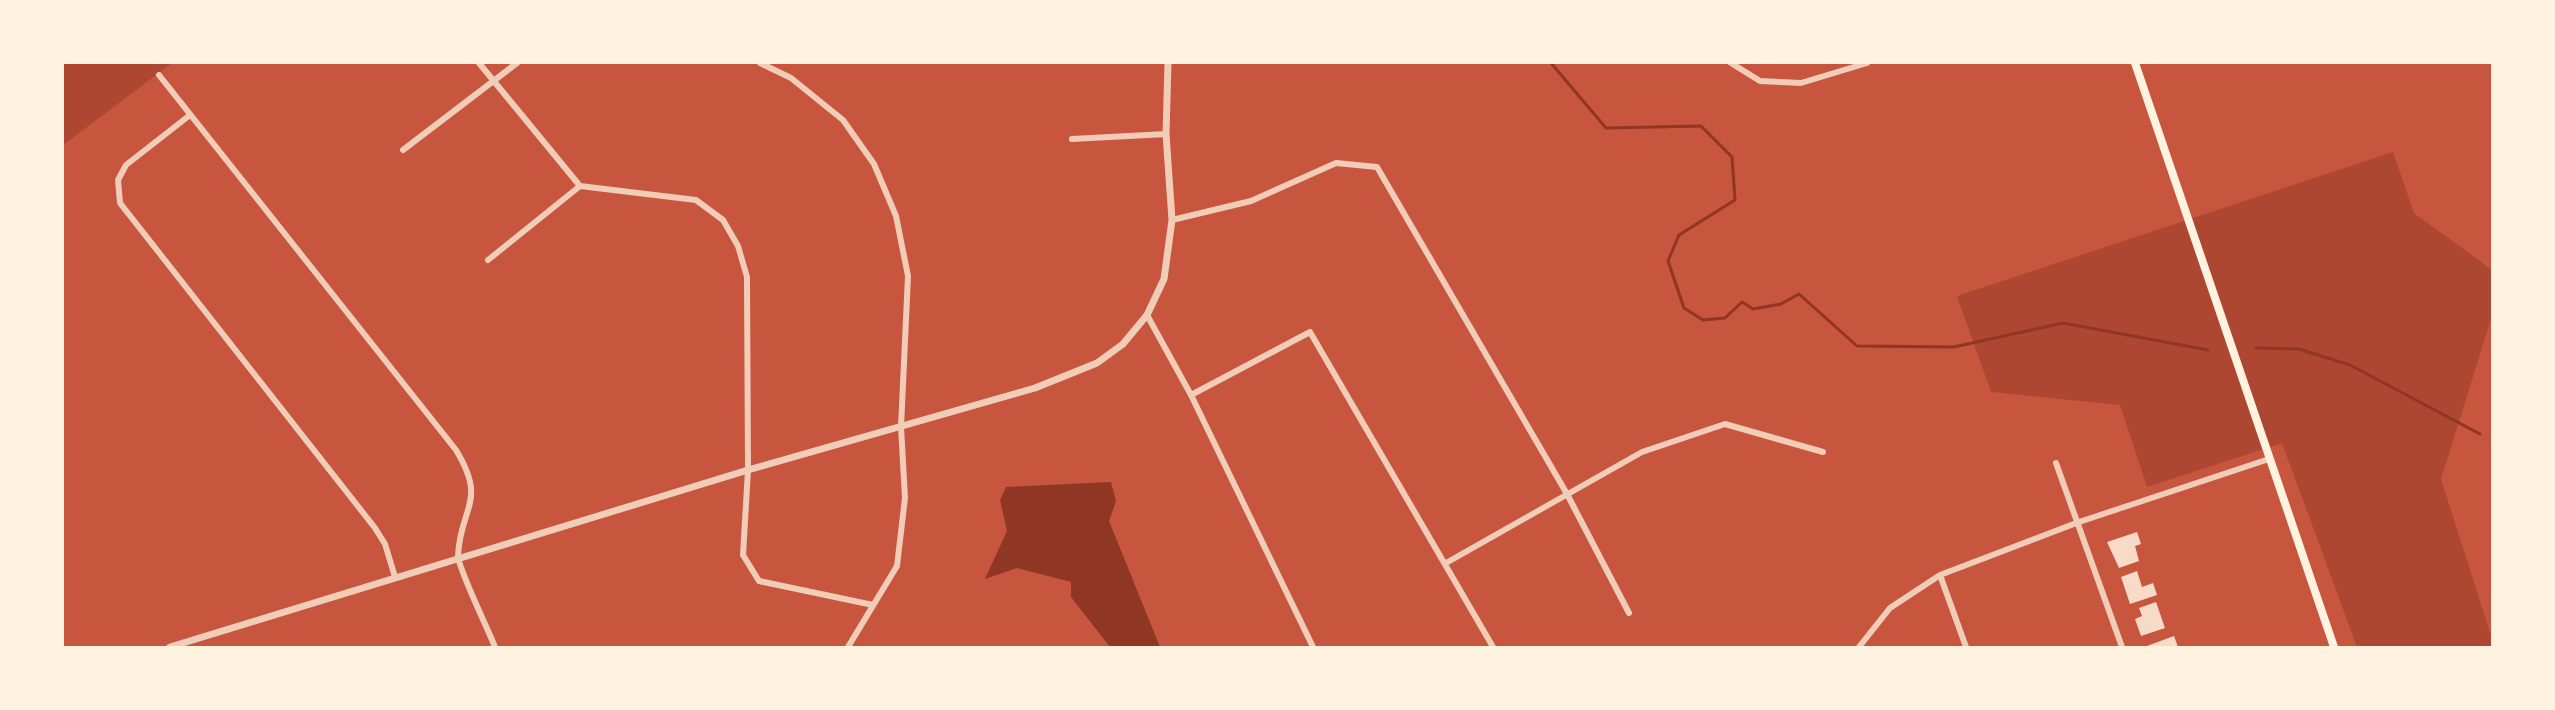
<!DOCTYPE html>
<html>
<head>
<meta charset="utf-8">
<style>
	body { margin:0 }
	#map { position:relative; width:2555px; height:710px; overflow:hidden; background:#c8553d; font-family:"Noto Sans",sans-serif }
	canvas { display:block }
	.frame { position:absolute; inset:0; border:64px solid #fff3e0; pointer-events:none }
</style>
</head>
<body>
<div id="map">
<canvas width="2555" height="710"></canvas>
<div class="frame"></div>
</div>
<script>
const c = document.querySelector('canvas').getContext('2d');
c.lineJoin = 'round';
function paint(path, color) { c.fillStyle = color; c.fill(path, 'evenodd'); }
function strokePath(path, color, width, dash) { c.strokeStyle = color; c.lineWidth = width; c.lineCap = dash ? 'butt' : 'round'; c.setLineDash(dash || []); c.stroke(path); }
const green = new Path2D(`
	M63 63H172L63 145Z
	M2393 152 2414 213 2492 270V316L2441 479 2492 639V647H2357L2282 443 2147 487 2120 405 1991 392 1957 296Z`);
const water = new Path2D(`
	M1111 482 1116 501 1109 521 1160 647H1110L1071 597V582L1017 568 985 579 1007 531 1000 500 1006 487Z`);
const stream = new Path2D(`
	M1551 63 1606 128 1701 126 1732 157 1735 200 1679 235 1668 261 1684 308 1703 320 1725 318 1742 302 1753 309 1781 304 1799 294 1857 346 1954 347 2063 323 2208 350
	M2256 348 2299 349 2350 365 2480 434`);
const building = new Path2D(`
	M2137 532 2141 544 2135 546 2139 561 2119 568 2107 542Z
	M2137 571 2142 587 2153 583 2157 595 2130 604 2121 577Z
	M2156 602 2165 628 2141 636 2135 619 2142 616 2139 608Z
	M2174 636 2178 647H2144Z`);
const minor = new Path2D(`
	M479 63 580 186 696 200 723 220 738 246 747 277 748 470 743 555 759 581 873 605
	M760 63 791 78 843 120 874 164 896 216 908 276 901 427 905 498 897 566 848 647
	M1731 63 1760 81 1801 83 1867 63
	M159 75 456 450C488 503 460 506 458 556 458 568 489 631 495 647
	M190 115 126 165 118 180 120 203 375 528 385 544 395 577
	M1072 139 1166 134
	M403 150 517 63
	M1172 220 1251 201 1336 163 1377 167 1567 494 1629 613
	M488 260 580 186
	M1147 315 1191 395 1313 647
	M1191 395 1310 332 1493 647
	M2056 463 2122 647
	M1446 563 1642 452 1725 424 1823 452
	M1940 575 1966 647
	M1859 647 1890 608 1940 575 2079 522 2269 459`);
const tertiary = new Path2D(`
	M170 647 748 470 1035 388 1097 363 1123 344 1147 315 1164 279 1172 220 1166 134 1168 63`);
const secondary = new Path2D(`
	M2135 63 2334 647`);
paint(green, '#ae4732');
paint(water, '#8f3625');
strokePath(stream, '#8f3625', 3);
paint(building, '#f7dbc8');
strokePath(minor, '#f1ccb7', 6);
strokePath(tertiary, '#f1ccb7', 7);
strokePath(secondary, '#fff3e0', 8);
</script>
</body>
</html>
